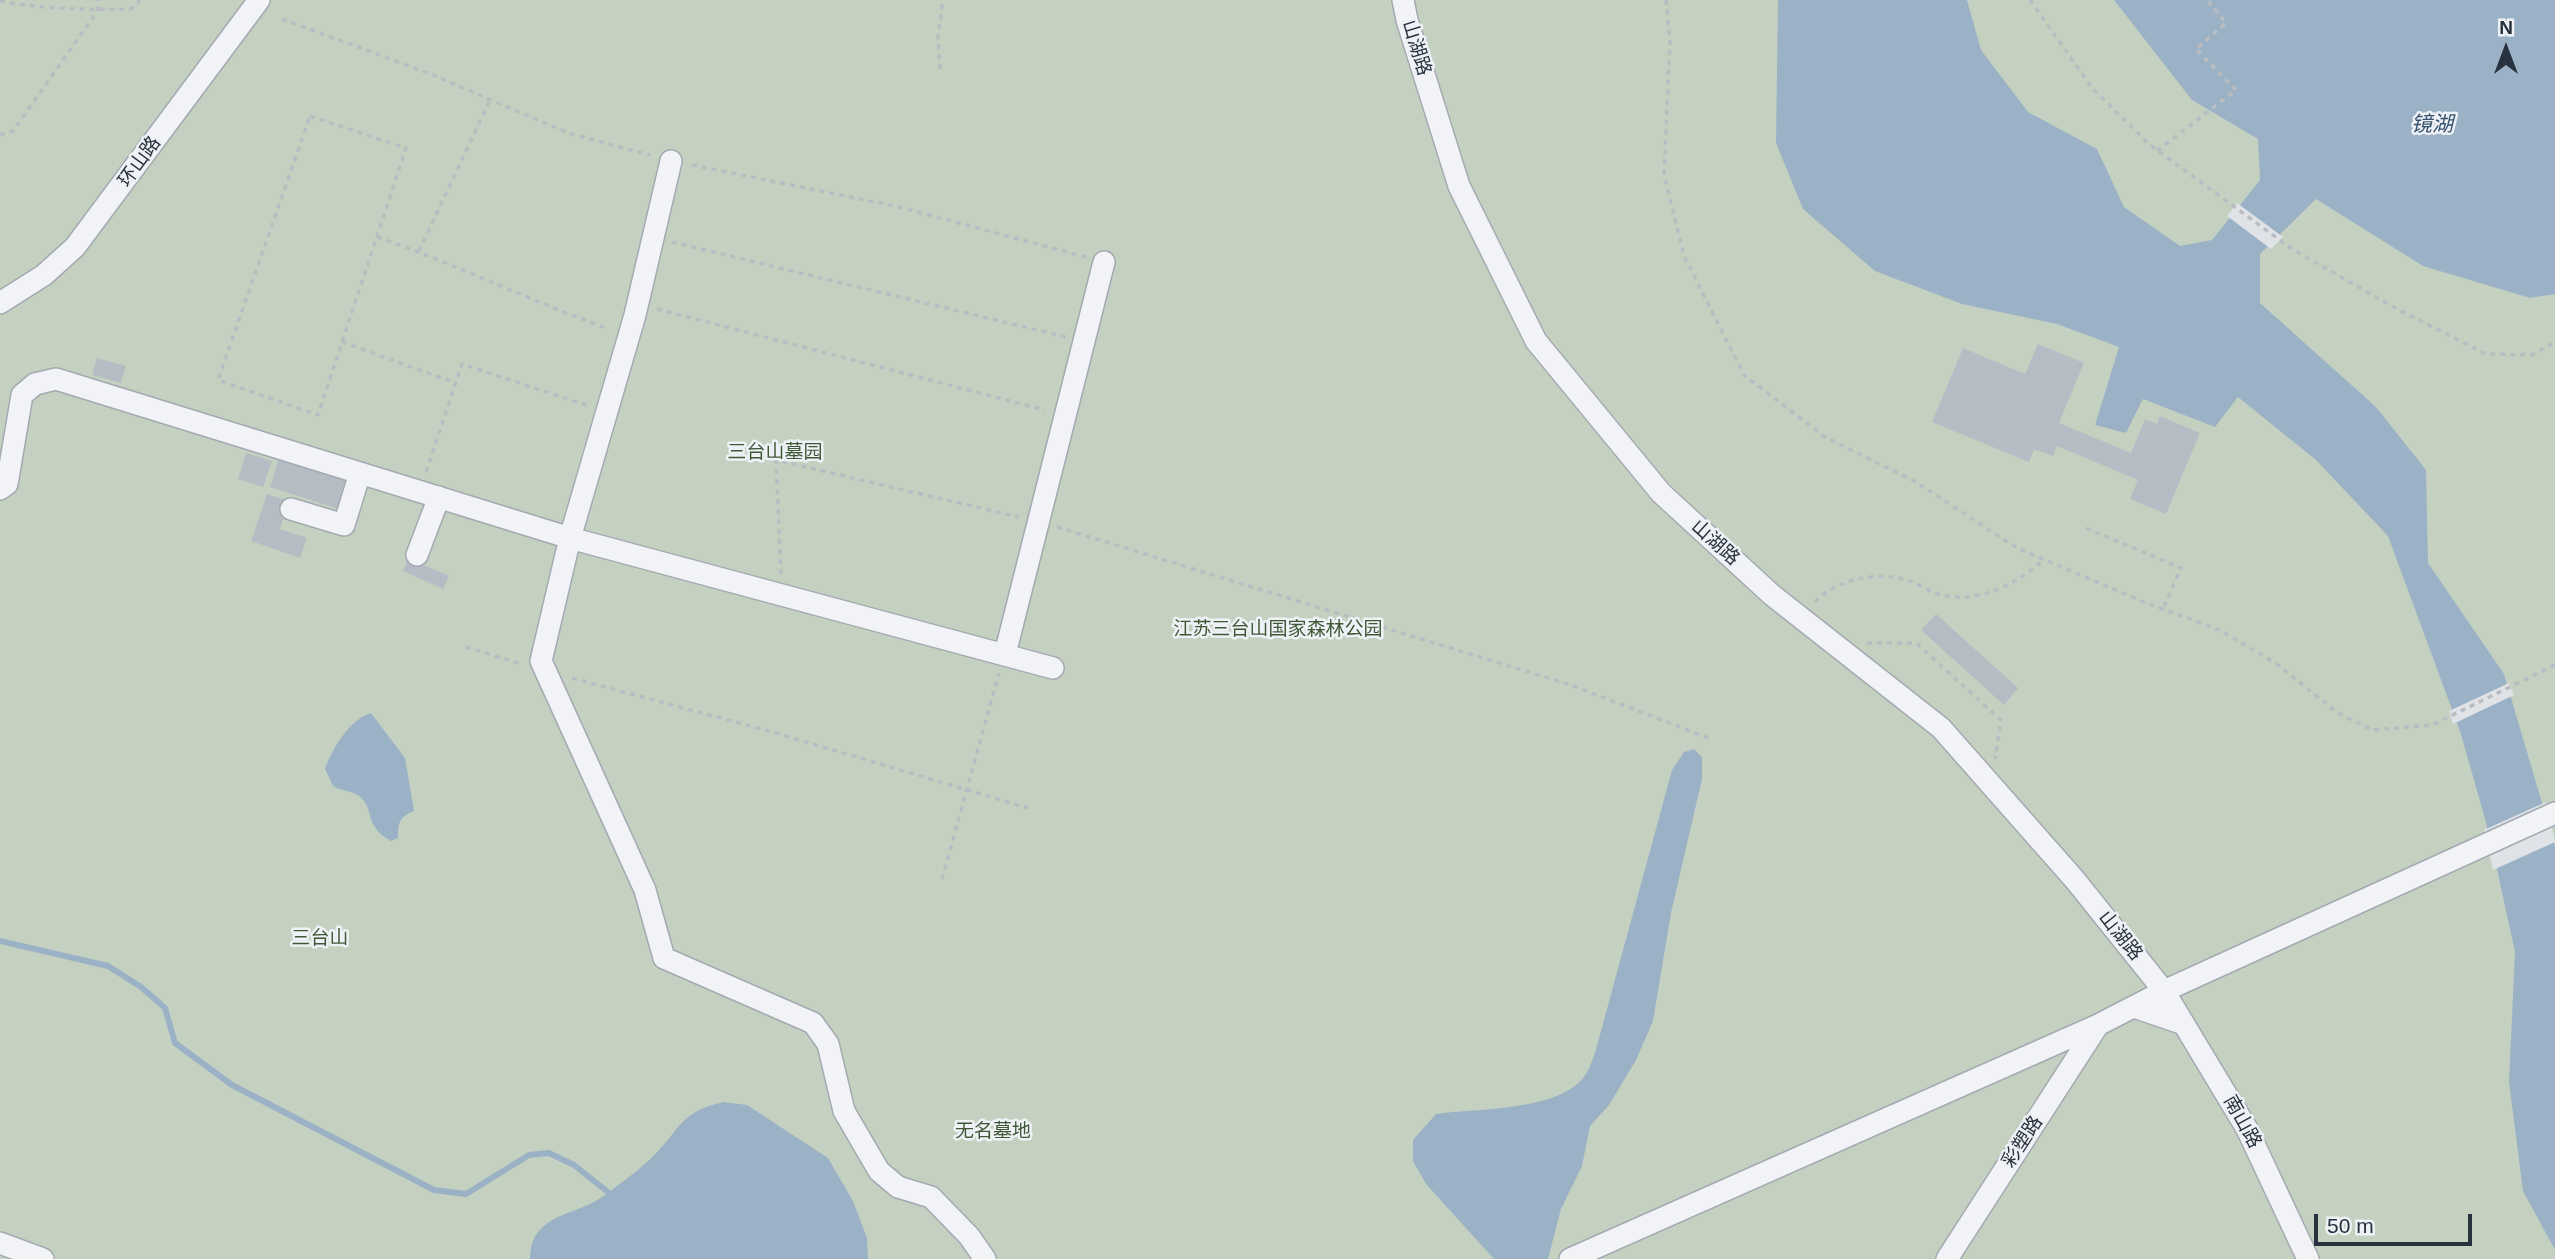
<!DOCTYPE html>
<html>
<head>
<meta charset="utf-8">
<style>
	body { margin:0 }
	#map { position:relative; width:2555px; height:1259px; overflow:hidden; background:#dfe2e7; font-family:Arial,sans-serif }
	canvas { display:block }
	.north { position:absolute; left:2471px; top:14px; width:70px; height:70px; -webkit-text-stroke:5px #eef1f5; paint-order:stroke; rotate:0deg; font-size:19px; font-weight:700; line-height:28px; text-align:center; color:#28313e }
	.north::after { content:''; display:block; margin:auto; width:24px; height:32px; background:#28313e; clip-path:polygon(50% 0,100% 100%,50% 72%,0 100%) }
	.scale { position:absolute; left:2314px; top:1214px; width:158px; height:32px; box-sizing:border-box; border:4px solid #28313e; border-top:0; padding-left:9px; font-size:21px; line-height:24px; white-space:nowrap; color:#28313e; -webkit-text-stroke:5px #eef1f5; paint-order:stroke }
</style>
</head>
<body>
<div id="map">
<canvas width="2555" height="1259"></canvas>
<div class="north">N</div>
<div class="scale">50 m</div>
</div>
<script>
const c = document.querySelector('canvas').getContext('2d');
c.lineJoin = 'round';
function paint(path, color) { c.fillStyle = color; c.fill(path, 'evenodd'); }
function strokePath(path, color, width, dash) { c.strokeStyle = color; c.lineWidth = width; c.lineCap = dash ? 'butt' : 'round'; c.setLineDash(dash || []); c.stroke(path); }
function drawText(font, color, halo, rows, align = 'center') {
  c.font = font + ' Arial,"Noto Sans SC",sans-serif'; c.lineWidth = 5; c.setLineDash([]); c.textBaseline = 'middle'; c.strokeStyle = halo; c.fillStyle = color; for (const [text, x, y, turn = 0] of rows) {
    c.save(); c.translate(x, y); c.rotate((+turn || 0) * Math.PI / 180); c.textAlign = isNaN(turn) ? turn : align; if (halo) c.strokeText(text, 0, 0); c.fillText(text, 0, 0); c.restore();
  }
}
const green = new Path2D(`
	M0 0H2555V1259H0Z`);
const water = new Path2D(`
	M1778 0H1967L1981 50 2028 112 2097 149 2124 207 2180 246 2212 240 2260 180 2258 139 2192 100 2114 0H2555V294L2530 298 2423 266 2316 199 2260 254V303L2376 407 2426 470 2428 563 2504 674 2555 847V1250L2523 1191 2509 1082 2515 952 2490 837 2461 734 2388 536 2316 460 2238 397 2215 427 2143 399 2126 433 2095 425 2119 347 2057 324 1962 304 1875 271 1803 209 1776 143Z
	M371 713 405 758 414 811C399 817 398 823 398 838L391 841C362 825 376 809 359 796 352 791 341 791 333 786L325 769C332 749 350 719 371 713Z
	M1694 749 1702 757V779L1671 913 1653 1021 1636 1060 1609 1105 1590 1126 1582 1166 1561 1209 1548 1259H1494L1426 1184 1413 1161V1140L1436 1114C1477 1108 1561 1112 1586 1074 1590 1068 1592 1060 1595 1053L1672 770 1684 752Z
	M724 1102 747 1105 828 1158 853 1201 867 1238 868 1259H530C531 1244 532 1237 544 1226 560 1212 585 1210 605 1195 619 1184 634 1174 647 1162 680 1133 676 1112 724 1102Z`);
const pier = new Path2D(`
	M2237 203 2283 237 2271 249 2227 216Z
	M2509 683 2514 695 2453 724 2449 711Z
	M2546 802 2555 842 2493 870 2484 830Z`);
const stream = new Path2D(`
	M0 941 108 966 141 987 165 1008 175 1043 232 1085 434 1190 466 1194 529 1155 549 1153 574 1165 608 1192`);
const building = new Path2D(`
	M2038 344 2084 363 2059 423 2131 453 2145 419 2157 424 2160 416 2200 433 2166 514 2130 499 2138 480 2057 446 2053 456 2034 449 2029 462 1932 422 1963 348 2025 374Z
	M97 358 126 366 121 383 92 375Z
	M246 453 272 461 263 487 238 479Z
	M279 458 352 481 342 510 270 487Z
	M267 494 289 501 280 529 307 538 300 558 251 541Z
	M408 558 449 576 443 589 403 571Z
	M1936 614 2018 688 2004 705 1921 630Z`);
const path = new Path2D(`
	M1666 0 1670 42 1664 174 1684 256 1744 375 1825 437 1914 481 2017 548 2144 602 2222 631 2278 665 2338 713 2372 730 2432 725 2555 665
	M2030 0 2093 89 2150 145 2292 249 2397 309 2486 354 2532 355 2555 342
	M0 1C44 9 86 10 131 9L140 0
	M282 19 428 73 568 133 650 155
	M940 69 938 36 943 0
	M310 116 406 148 318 415 218 380Z
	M0 135 13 131 98 10 97 0
	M2157 151 2236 90 2196 49 2226 23 2207 0
	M692 165 895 206 1086 257
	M377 237C456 264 530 301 609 329
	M672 242 1066 337
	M419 251 490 100
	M657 309 1045 410
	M342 342 456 383
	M426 472 462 364 589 406
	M1057 527 1571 685 1711 739
	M2086 528 2181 568 2163 609
	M781 574 776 460 1019 517
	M1815 602C1836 579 1878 571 1906 580 1918 583 1929 592 1941 595 1979 604 2017 584 2044 559
	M1867 643H1916L2001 720 1995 759
	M466 647 521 664
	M572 678 776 733 1028 808
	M942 879 999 673`);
const minor = new Path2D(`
	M1403 0 1407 20 1459 186 1536 341 1661 493 1772 595 1941 728 2075 880 2164 991 2247 1129 2308 1259
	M671 161 635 315 570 538 541 661 645 890 664 958 813 1023 828 1044 844 1111 879 1171 898 1187 931 1197 969 1236 985 1259
	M0 303 44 275 75 247 259 0
	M0 489 7 484 22 395 35 384 56 379 570 538 1053 668
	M291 509 344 525 360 473
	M417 555 439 497
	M1005 654 1104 262
	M2134 1007 2184 1024
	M0 1243 43 1259
	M1570 1259 2098 1025 2164 991 2555 813
	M1947 1259 2098 1025`);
const streetNames = [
	["山湖路",1416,48,73],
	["环山路",140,162,-54],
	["山湖路",1715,543,42],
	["山湖路",2120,936,51],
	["南山路",2242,1122,61],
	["彩塑路",2023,1142,-57]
];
const parkNames = [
	["三台山墓园",775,453],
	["江苏三台山国家森林公园",1278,630],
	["三台山",320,939],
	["无名墓地",993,1132]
];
const waterNames = [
	["镜湖",2432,125]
];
paint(green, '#c5d1c0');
paint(water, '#9bb2c6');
paint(pier, '#dfe2e7');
strokePath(stream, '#9bb2c6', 6);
paint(building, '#b6bcc4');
strokePath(minor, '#a4a9b1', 24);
strokePath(path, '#b9bdc2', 3.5, [5, 5]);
strokePath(minor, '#f1f3f6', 21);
drawText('19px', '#28313e', '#eef1f5', streetNames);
drawText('19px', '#3f5936', '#eef1f5', parkNames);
drawText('italic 21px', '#345270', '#eef1f5', waterNames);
</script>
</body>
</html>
